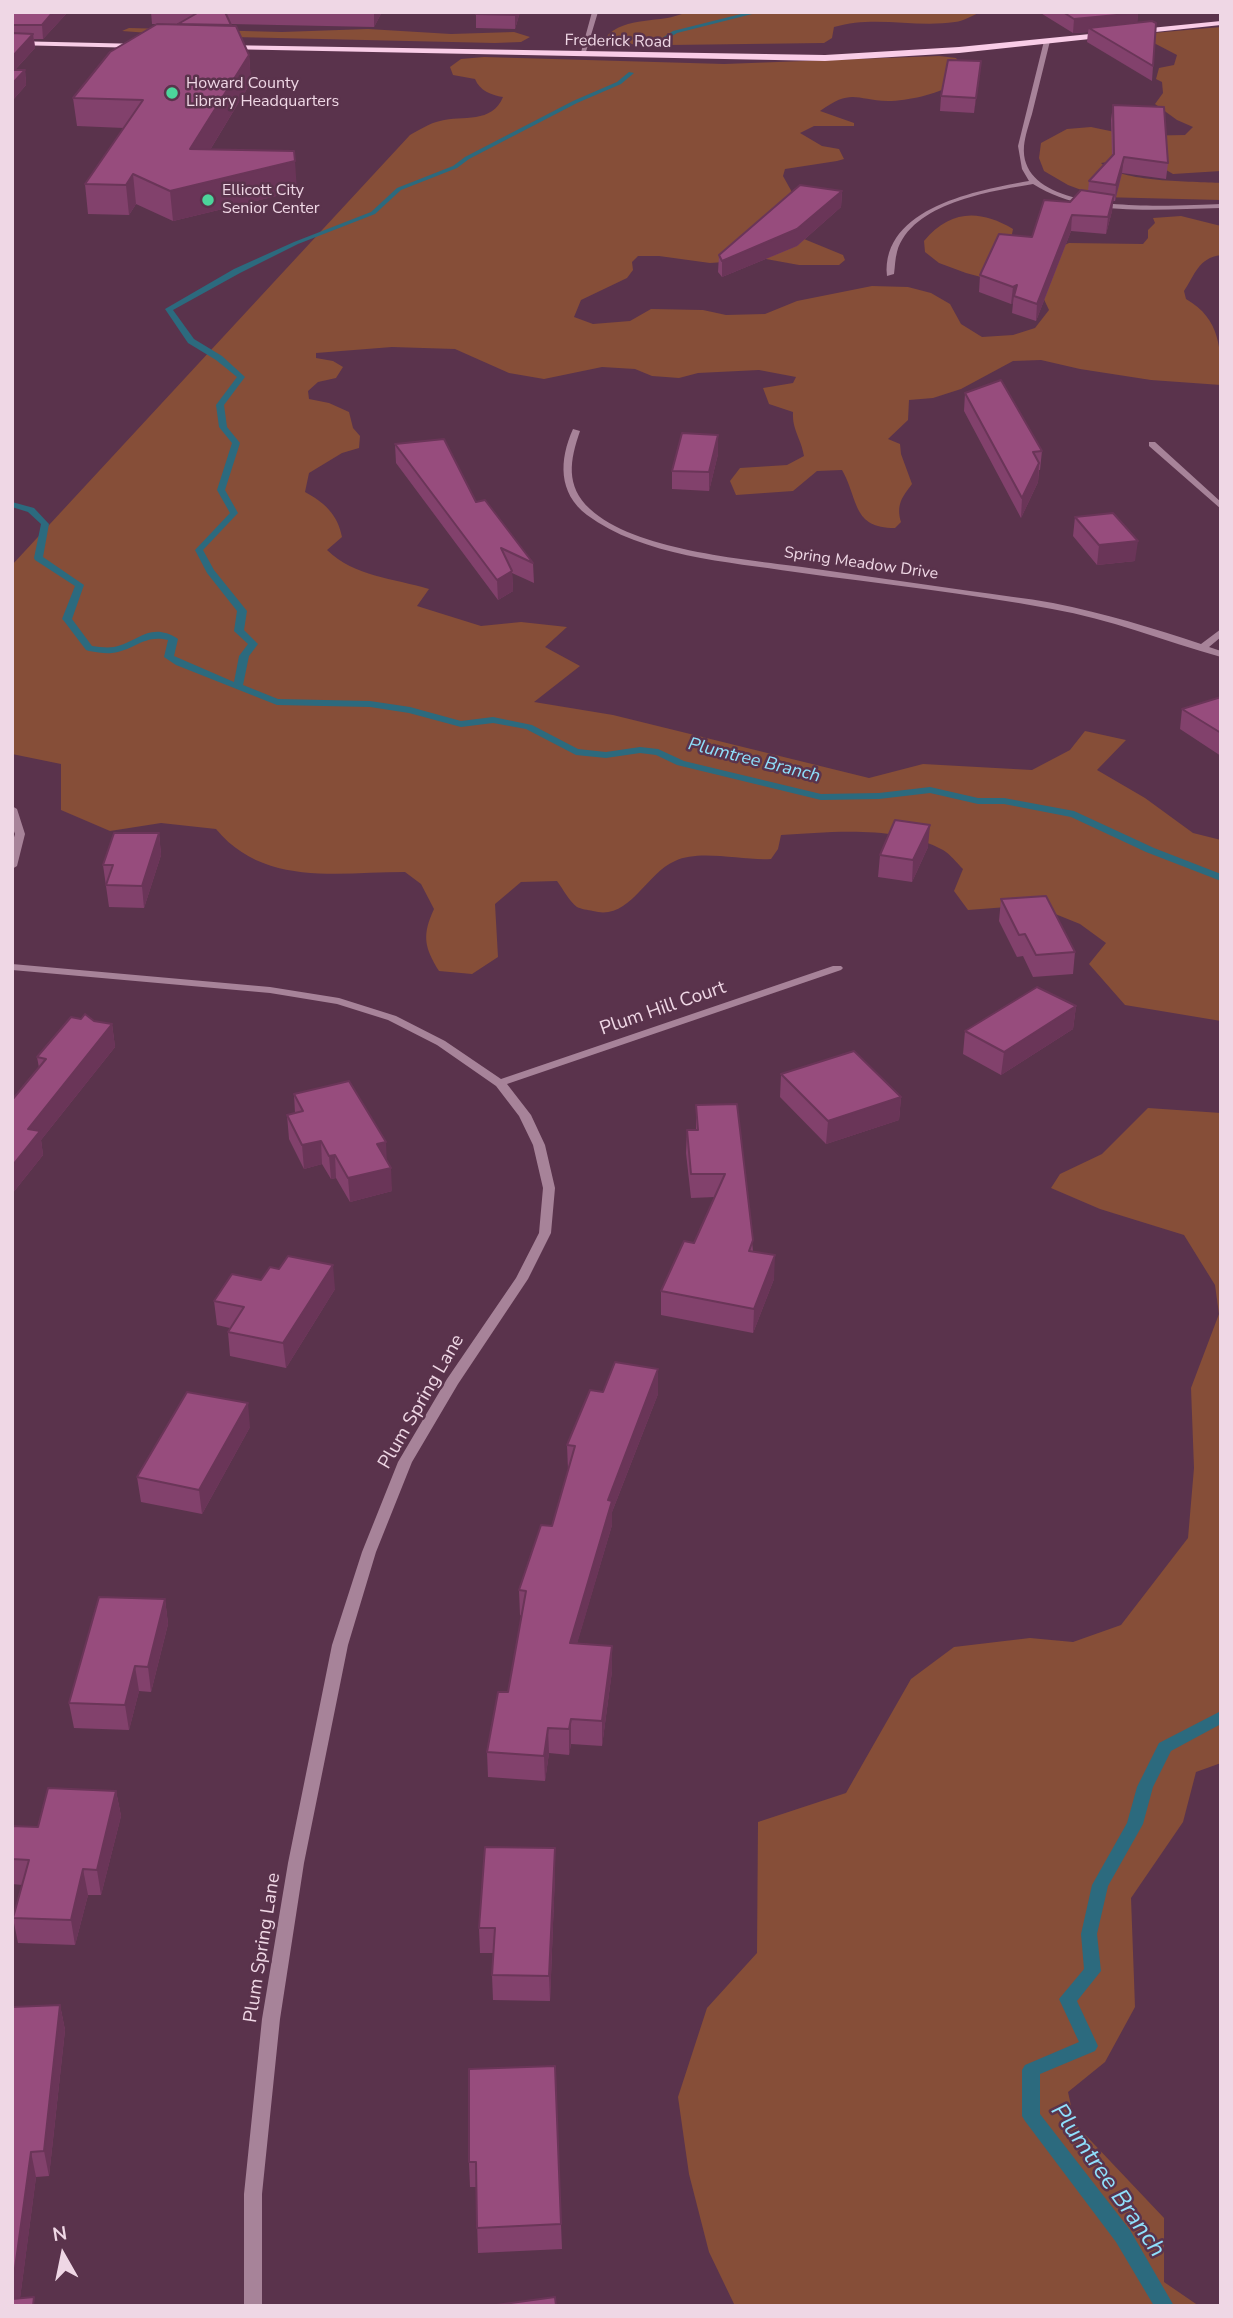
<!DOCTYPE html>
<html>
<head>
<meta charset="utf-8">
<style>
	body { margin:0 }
	#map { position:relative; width:1233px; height:2318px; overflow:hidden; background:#5a334c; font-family:"Nunito Sans",sans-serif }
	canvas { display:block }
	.frame { position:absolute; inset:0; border:14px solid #efd7e5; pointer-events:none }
	.north { position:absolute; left:28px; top:2220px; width:70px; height:70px; -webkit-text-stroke:5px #5a334c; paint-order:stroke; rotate:351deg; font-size:19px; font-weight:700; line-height:28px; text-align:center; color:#efd7e5 }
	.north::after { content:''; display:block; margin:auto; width:24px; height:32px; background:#efd7e5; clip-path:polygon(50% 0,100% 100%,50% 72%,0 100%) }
</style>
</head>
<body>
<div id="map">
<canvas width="1233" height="2318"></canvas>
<div class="frame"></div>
<div class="north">N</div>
</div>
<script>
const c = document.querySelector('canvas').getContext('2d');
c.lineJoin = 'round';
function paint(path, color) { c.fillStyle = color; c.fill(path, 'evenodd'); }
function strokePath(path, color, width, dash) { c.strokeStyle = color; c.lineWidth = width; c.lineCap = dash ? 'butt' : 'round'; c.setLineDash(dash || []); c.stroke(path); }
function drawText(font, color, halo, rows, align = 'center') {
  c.font = font + ' "Nunito Sans",sans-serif'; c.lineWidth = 5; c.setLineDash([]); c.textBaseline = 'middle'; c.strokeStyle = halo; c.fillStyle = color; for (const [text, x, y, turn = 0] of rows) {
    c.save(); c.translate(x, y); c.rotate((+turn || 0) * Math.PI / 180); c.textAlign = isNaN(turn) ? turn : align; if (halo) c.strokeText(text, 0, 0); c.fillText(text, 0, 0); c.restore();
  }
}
const green = new Path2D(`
	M686 12H981C973 15 964 21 955 22 914 28 875 15 834 27L832 38 824 43 670 45 622 44 605 38C626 14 661 25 686 12Z
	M1221 27V171L1173 174 1151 161 1135 158 1101 163C1120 183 1193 181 1221 183V200L1100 197 1068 185 1044 171 1039 158 1041 143 1067 129 1091 127 1134 136 1185 135 1193 127 1177 120 1155 104 1163 93 1162 82 1156 79 1159 68 1174 65 1177 55 1152 42 1153 33Z
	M129 28 282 32 368 29 451 34 514 32 530 37 521 42 495 43 190 36 122 31Z
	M939 56 956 58 959 62 953 85C936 94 908 101 888 101 855 100 852 88 820 111L854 123V126H814L800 133 822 146 839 149 844 159 837 161 785 169 783 176 793 194 804 239 843 255 845 260 839 265H799L766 259 710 263 659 256H638L632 262 633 270 627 278 581 300 574 317 593 324 630 321 651 309 703 310 726 315 765 314 797 301 872 286 908 287 931 293 950 304 961 324 982 337 1013 335 1035 328 1049 310 1041 293 966 273 939 263 925 252 924 241C950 210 979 209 1013 229L1011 239 1056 249 1069 243 1143 244 1148 238V230L1155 223 1153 218 1181 216 1221 226V255C1198 258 1195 275 1184 291L1186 299C1221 319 1221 350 1221 385L1151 380 1080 369 1041 360 1013 361 961 389 933 398 909 400 908 420 888 439 900 444 901 454 912 484C902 497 896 505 901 522L895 528C852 528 859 500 842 470L817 471 793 491 736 495 730 481 740 468 787 465 804 456C801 438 792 430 793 412L769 404 763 388 793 383 796 377 759 370 698 373 679 378 652 376 635 369 602 367 544 379 509 373 455 349 392 347 316 353V358L333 361 343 367 336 378 318 382 308 391 309 399 329 403 349 412 353 428 360 436 359 448 342 453 309 473 305 492C324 502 338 515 342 537L327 550C355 577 393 578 429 589L417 606 481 626 521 622 567 627 545 647 580 666 534 702 613 715 869 778 923 764 1032 770 1070 750 1085 731 1126 740 1097 770 1145 798 1193 833 1221 840V1021L1125 1005 1089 964 1106 943 1080 924 1033 905 968 910 954 891 963 869C957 863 950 854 943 850 898 825 831 832 781 835L778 849 771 859C743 861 700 849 675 861 645 874 630 921 593 911 588 910 581 909 577 907 569 901 563 889 557 881L521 882 495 904 498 957 472 974 439 971C424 947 422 935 434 909L421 884 405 872C338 872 264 887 216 829L161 823 110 831 61 810V764L12 754V565L410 135C419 130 430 123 440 121 463 115 492 124 503 97 491 95 480 91 475 79L453 75 450 67 461 59 484 57 724 64Z
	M1148 1108 1221 1113V1763L1196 1772 1183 1822 1131 1898 1135 2007 1105 2062 1068 2092 1075 2124 1164 2218V2282L1199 2306H735L709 2252 689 2174 678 2097 707 2008 757 1953 758 1822 846 1793 911 1679 954 1647 1030 1638 1073 1642 1121 1625 1188 1538 1194 1468 1191 1388 1219 1314 1215 1285 1184 1235 1100 1209 1051 1188 1060 1174 1102 1154Z`);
const stream = new Path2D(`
	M749 12H760L677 33 658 45 653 44 673 31Z
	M629 72 634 73 621 84 577 103 469 159 457 168 401 190 375 214 298 244 240 273 173 310 194 339 222 356 245 377 224 405 227 427 240 443 225 490 238 513 203 550 214 570 247 611 244 630 258 644 249 656 243 685 278 699 370 701 410 707 461 721 493 717 532 725 578 749 606 752 640 747 658 749 684 761 821 794 879 793 930 787 978 798H1004L1074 811 1154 848 1221 874V881L1146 852 1071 817 1004 804H978L930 793 879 799 821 800 677 765 656 755 640 753 606 758 576 755 526 729 493 723 461 727 409 713 370 707 277 705 176 665 164 657 168 640C144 634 135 650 112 653 105 654 97 652 89 651L86 650 64 621 62 619 75 586 35 560 34 558 41 524 28 512 12 507V502L34 508 49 524 43 557 84 585 72 619 92 646C99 647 107 648 114 647 139 642 150 621 178 639L174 656 234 682 239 656 248 644 234 631 237 611 207 573 195 550 230 513 217 490 232 443 219 427 216 405 237 377 216 360 188 343 165 309 234 269 294 242 371 212 397 188 453 166 465 157 573 101 617 82Z
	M1221 1711V1724L1171 1751 1153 1787 1143 1824 1108 1886 1097 1934 1101 1971 1077 2001 1098 2046 1095 2051 1040 2074V2114L1130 2230 1174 2306H1154L1116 2242 1025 2121 1022 2116V2070L1025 2065 1079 2042 1059 1999 1084 1969 1081 1934 1092 1885 1127 1823 1137 1787 1159 1743Z`);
const minor = new Path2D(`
	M592 12H598L585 55 580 56Z
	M1047 39 1050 41C1044 65 1038 90 1032 114 1029 124 1025 136 1024 146 1018 219 1175 205 1221 204V208C1160 209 1086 218 1033 184 991 191 911 203 897 252 895 259 895 267 894 274L887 276C881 207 979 190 1029 181L1022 169 1018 146 1044 41Z
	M573 429 580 431C570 460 565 486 590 509 634 550 743 559 802 567 858 575 914 583 970 591 997 595 1026 598 1053 603 1104 613 1153 628 1201 644L1221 629V637L1209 647 1221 651V657C1164 641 1110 619 1052 609 967 593 881 584 795 572 729 562 642 556 587 515 558 493 559 460 573 429Z
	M1149 442H1155L1221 502V509L1149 446Z
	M12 806 17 809 25 834 17 866 12 869V844L15 834 12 826Z
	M12 964 270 987 339 998 396 1016 445 1041 501 1079 833 966H841L843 968 841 970 507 1084 531 1115 545 1145 555 1188 551 1233 528 1279 458 1384 412 1462 376 1552 348 1645 304 1863 280 2019 262 2194V2306H244V2194L262 2019 288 1863 332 1645 362 1552 398 1462 447 1379 516 1278 539 1233 543 1188 533 1145 519 1116 496 1086 437 1045 388 1020 337 1004 270 993 12 970Z`);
const major = new Path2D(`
	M1221 21V25L959 53 825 61 222 49 218 47 222 45 825 55 959 47Z
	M12 41 142 44 146 46 142 48 12 45Z`);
const wall = new Path2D(`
	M12 12 67 13 43 39H34L35 48 15 70H25L26 85 12 101Z
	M151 12H382L374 27 230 24 249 55 251 82 210 150 297 191 173 221 136 204 129 215 88 214 85 184 124 128 77 126 73 98 178 24H152Z
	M476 12H520L515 29 476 28Z
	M1039 12 1138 13 1137 23 1153 66 1152 81 1087 42 1088 32 1073 33Z
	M981 61 974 113 940 111 941 96Z
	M1113 105 1168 163 1166 179 1122 173 1115 201H1113L1112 211 1106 234 1071 231 1036 321 1012 313 1013 303 1011 304 979 292 980 275 1032 237 1070 202 1088 191 1089 181 1112 156 1111 120Z
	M842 191 841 207 797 246 722 277 718 272 719 255Z
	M965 393 1042 451 1040 470H1039L1038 482 1021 518 964 411Z
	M395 444 476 502 533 563 534 583 512 573 513 591 498 600 396 463Z
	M718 454 709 491 672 489V471Z
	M1075 517 1135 561 1097 565 1073 536Z
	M1221 697V756L1180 729 1182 709Z
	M159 833 161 855 144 908 109 907 103 865Z
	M928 847 912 882 878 877 880 855Z
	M1001 899 1075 952 1073 974 1033 977 1023 956 1017 957 999 921Z
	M1076 1006 1073 1029 1001 1075 963 1054 965 1031Z
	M94 1021 112 1024 115 1047 41 1140 43 1155 12 1194V1100L39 1068 37 1057Z
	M781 1074 901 1097 899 1120 826 1144 780 1097Z
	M294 1094 387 1161 392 1191 350 1202 336 1178 331 1179 322 1164 304 1169 289 1139 287 1115 295 1113Z
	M737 1104 753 1251 774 1279 753 1333 661 1315V1291L694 1243 715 1197 691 1198 686 1153 687 1130H696V1105Z
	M261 1280 335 1289 286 1368 230 1356 228 1332 230 1328 217 1325 214 1301Z
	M603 1392 658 1394 612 1512V1525L577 1643 612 1646V1671L602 1746 571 1744 569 1755 549 1753 545 1781 488 1777 487 1752 508 1692 522 1616 520 1615 519 1590 552 1526 568 1470 567 1445Z
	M250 1427 202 1514 141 1502 137 1477Z
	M165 1599 168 1624 151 1692 139 1691 129 1730 74 1728 69 1703Z
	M116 1791 121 1816 101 1895H88L75 1945 18 1943 13 1918 22 1885 12 1884V1826L38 1827Z
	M555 1848V1873L550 2001 493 2000 492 1975 493 1953H480L479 1928Z
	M60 2005 65 2030 49 2176 36 2177 20 2298 12 2306V2007Z
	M469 2069 561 2224 562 2249 478 2253 476 2187H470L469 2162Z`);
const shadedWall = new Path2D(`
	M53 12 67 13 43 39 42 25Z
	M374 12H382L374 27Z
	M516 12H520L515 29V15Z
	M1138 13 1137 27 1089 28 1088 32 1073 33 1074 19Z
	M33 34 35 48 12 73V57Z
	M249 55 251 82 193 178 190 149Z
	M981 61 980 76 974 113 976 98Z
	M25 70 26 85 12 101V84Z
	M1124 157 1122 173 1115 201 1116 185Z
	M295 161 297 191 173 221 170 191Z
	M133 174 136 204 129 215 126 185Z
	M842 191 841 207 797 246 722 277V261Z
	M1114 195 1112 211 1106 234 1108 217Z
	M1072 215 1071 231 1036 321 1037 304Z
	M1017 285 1014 296 1013 303 1011 304 1013 287Z
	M718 435V454L709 491V472Z
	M1039 463 1038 482 1021 518 1022 498Z
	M1138 541 1135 561 1097 565 1099 545Z
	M512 571 513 591 498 600 497 580Z
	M930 825 928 847 912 882 913 860Z
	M159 833 161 855 144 908 142 886Z
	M1076 1006 1073 1029 1001 1075 1004 1052Z
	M112 1024 115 1047 41 1140 43 1155 12 1194V1166L28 1129Z
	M901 1097 899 1120 826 1144 828 1121Z
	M321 1141 322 1164 304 1169 302 1145Z
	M386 1142 387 1166 377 1144Z
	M335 1155 336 1178 331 1179 329 1156Z
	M391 1168 392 1191 350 1202 348 1178Z
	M775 1255 774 1279 753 1333 754 1309Z
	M333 1265 335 1289 286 1368 283 1343Z
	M658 1369V1394L612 1512V1525L570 1668V1643L608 1500Z
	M248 1403 250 1427 202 1514 199 1490Z
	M165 1599 168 1624 151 1692 148 1667Z
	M612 1646V1671L602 1746V1721Z
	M135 1666 139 1691 129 1730 125 1705Z
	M571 1719V1744L569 1755V1729Z
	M548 1728 549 1753 545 1781 544 1756Z
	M116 1791 121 1816 101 1895 97 1870Z
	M555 1848V1873L550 2001 549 1976Z
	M83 1869 88 1895 75 1945 71 1920Z
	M60 2005 65 2030 49 2176 44 2151Z
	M31 2152 36 2177 19 2306 12 2304V2290Z`);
const building = new Path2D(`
	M12 12H53L42 25H12Z
	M199 12H225L231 25 178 24Z
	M476 12H516L515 15 476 14Z
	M1063 12H1138V13L1074 19Z
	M1152 21 1156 23 1153 66 1089 28Z
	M157 24 236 26 249 55 190 149 294 151 295 161 170 191 133 174 126 185 85 184 143 100 73 98 110 52Z
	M12 33 33 34 12 57Z
	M948 60 981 61 976 98 941 96Z
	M12 70H25L12 84Z
	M1113 105 1164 107 1168 163 1124 157 1116 185 1089 181 1114 154Z
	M800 185 842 191 797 229 722 261 719 255Z
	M1081 190 1114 195 1108 217 1072 215 1037 304 1014 296 1017 285 1013 287 980 275 999 234 1032 237 1044 200 1070 202Z
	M1001 380 1042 451 1033 452 1039 463 1022 498 965 393Z
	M682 433 718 435 709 472 672 471Z
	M444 439 476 502 485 500 533 563 501 548 512 571 497 580 395 444Z
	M1113 513 1138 541 1099 545 1075 517Z
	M1221 697V733L1182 709Z
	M895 820 930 825 913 860 880 855Z
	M114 833H159L142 886 106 885 113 865H103Z
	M1046 896 1075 952 1036 955 1025 934 1019 935 1001 899Z
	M1037 987 1076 1006 1004 1052 965 1031Z
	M85 1014 94 1021 112 1024 28 1129 40 1131 12 1166V1100L46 1059 37 1057 71 1017 81 1019Z
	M854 1051 901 1097 828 1121 781 1074Z
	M349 1081 386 1142 377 1144 391 1168 348 1178 335 1155 329 1156 321 1141 302 1145 287 1115 303 1111 294 1094Z
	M737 1104 753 1240 749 1251 775 1255 754 1309 661 1291 684 1241 694 1243 725 1174H691L687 1130H698L696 1105Z
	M288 1256 333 1265 283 1343 228 1332 244 1307 214 1301 232 1274 261 1280 270 1267 279 1269Z
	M615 1362 658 1369 608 1500 612 1501 570 1643 612 1646 602 1721 571 1719 569 1729 548 1728 544 1756 487 1752 498 1692H508L526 1591 519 1590 541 1525 552 1526 575 1446 567 1445 590 1390 603 1392Z
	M187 1392 248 1403 199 1490 137 1477Z
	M99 1597 165 1599 148 1667 135 1666 125 1705 69 1703Z
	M48 1788 116 1791 97 1870 83 1869 71 1920 13 1918 29 1860 12 1859V1826L38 1827Z
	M485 1847 555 1848 549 1976 492 1975 495 1928H479Z
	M60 2005 44 2151 31 2152 12 2290V2007Z
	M555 2066 561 2224 477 2228 476 2162H469V2069Z
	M34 2297 33 2306H12V2299Z
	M555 2297 556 2306H489Z`);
const markers = [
	[172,93,7,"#4cd49b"],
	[208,200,7,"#4cd49b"]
];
const farStreetnames = [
	["Frederick Road",618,42,1],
	["Spring Meadow Drive",861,564,8]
];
const farPoinames = [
	["Howard County",186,84],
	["Library Headquarters",186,102],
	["Ellicott City",222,191],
	["Senior Center",222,209]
];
const farWaternames = [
	["Plumtree Branch",754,761,14]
];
const streetNames = [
	["Plum Hill Court",663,1009,-19],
	["Plum Spring Lane",422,1402,-60],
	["Plum Spring Lane",263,1948,-81]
];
const nearWaternames = [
	["Plumtree Branch",1107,2181,55]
];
paint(green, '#864e38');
paint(stream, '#2c6a7e');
paint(minor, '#a78399');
paint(major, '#f9cde7');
paint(wall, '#82416c');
paint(shadedWall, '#6a3558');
paint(building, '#974c7d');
strokePath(building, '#6a3558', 2);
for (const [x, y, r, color] of markers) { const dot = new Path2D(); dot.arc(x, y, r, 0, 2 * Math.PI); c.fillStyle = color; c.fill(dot); strokePath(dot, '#5a334c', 2.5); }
drawText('16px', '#efd7e5', '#5a334c', farStreetnames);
drawText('16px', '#efd7e5', '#5a334c', farPoinames, 'left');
drawText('italic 18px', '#8fe0fc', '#5a334c', farWaternames);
drawText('19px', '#efd7e5', '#5a334c', streetNames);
drawText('italic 24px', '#8fe0fc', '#5a334c', nearWaternames);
</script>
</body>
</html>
